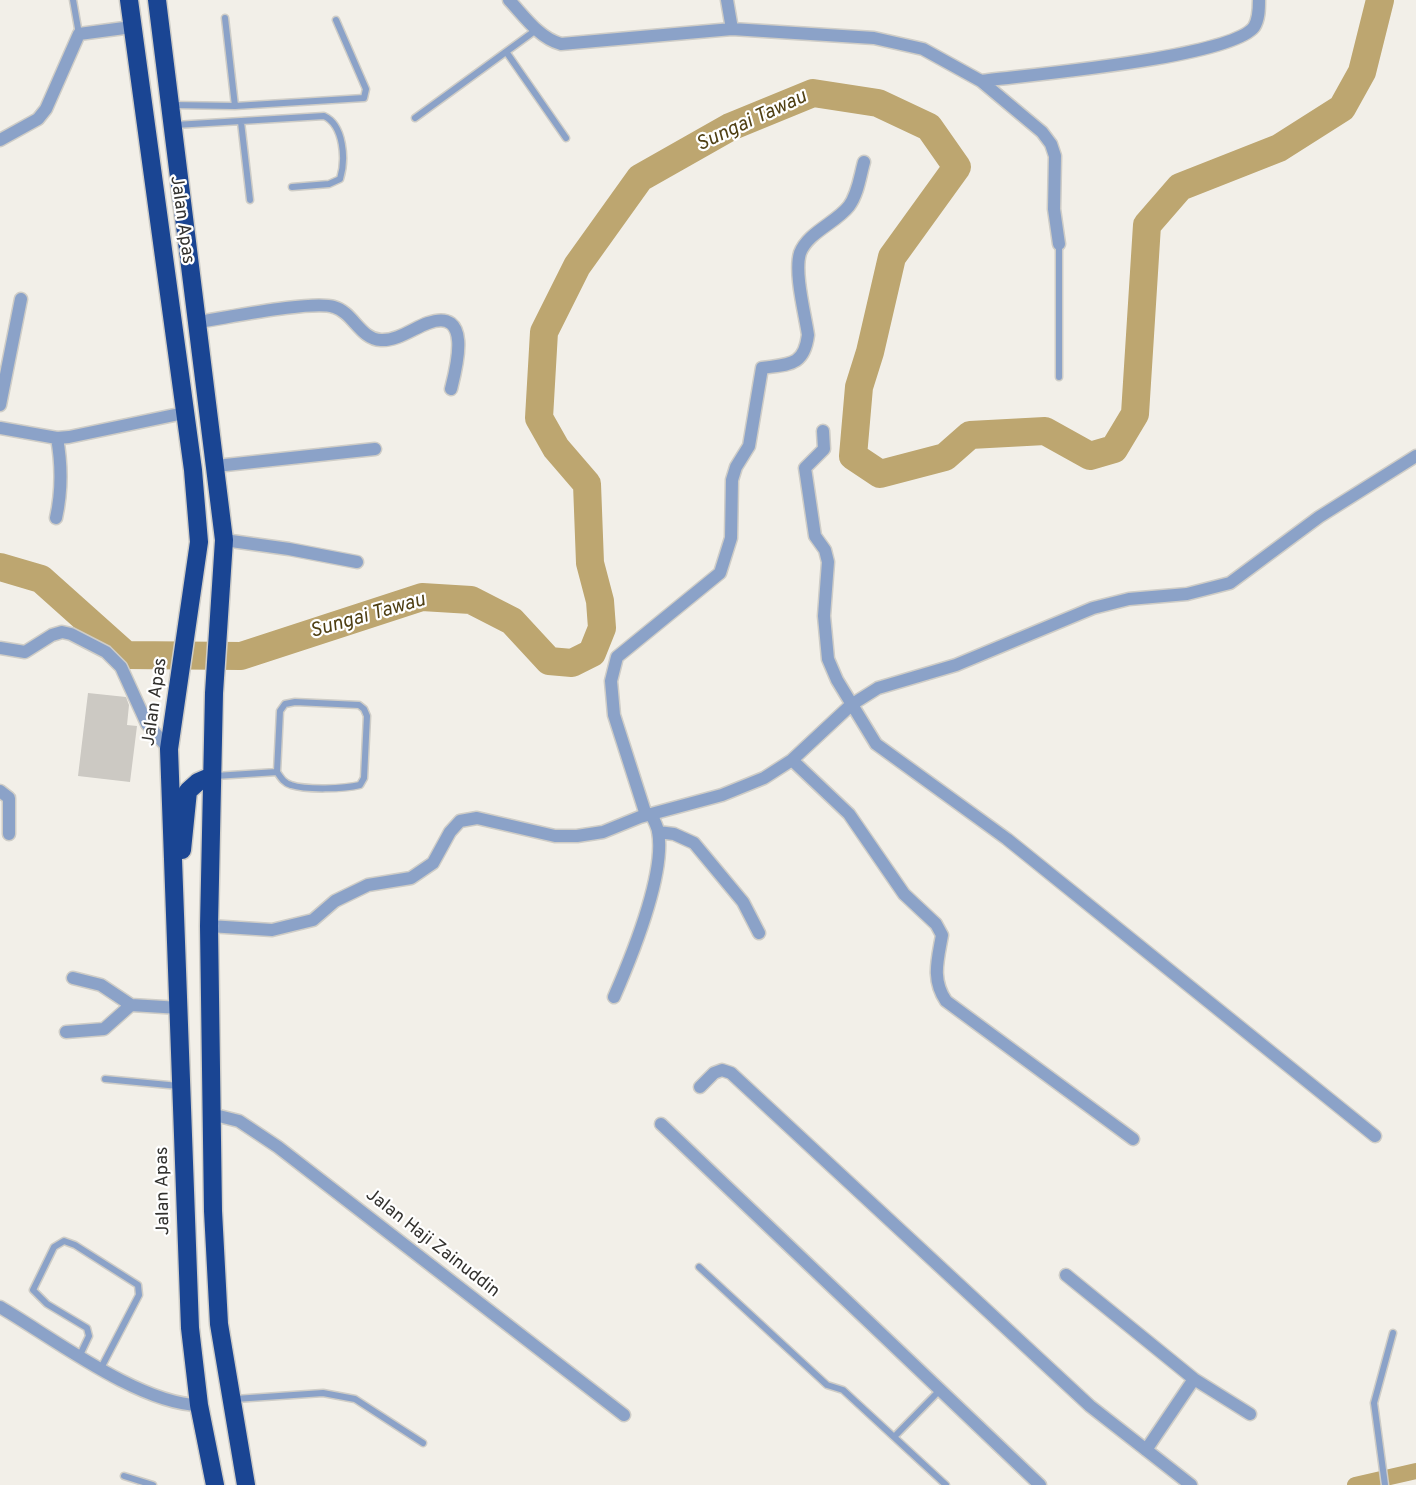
<!DOCTYPE html>
<html>
<head>
<meta charset="utf-8">
<style>
	body { margin:0 }
	canvas { display:block; background:#f2efe8 }
</style>
</head>
<body>
<canvas width="1416" height="1485"></canvas>
<script>
const c = document.querySelector('canvas').getContext('2d');
c.lineJoin = 'round';
function strokePath(path, color, width, dash) { c.strokeStyle = color; c.lineWidth = width; c.lineCap = dash ? 'butt' : 'round'; c.setLineDash(dash || []); c.stroke(path); }
function paint(path, color) { c.fillStyle = color; c.fill(path, 'evenodd'); }
function drawText(font, color, halo, rows, align = 'center') {
  c.font = font + ' Overpass,sans-serif'; c.lineWidth = 4.5; c.setLineDash([]); c.textBaseline = 'middle'; c.strokeStyle = halo; c.fillStyle = color; for (const [text, x, y, turn = 0] of rows) {
    c.save(); c.translate(x, y); c.rotate((+turn || 0) * Math.PI / 180); c.textAlign = isNaN(turn) ? turn : align; if (halo) c.strokeText(text, 0, 0); c.fillText(text, 0, 0); c.restore();
  }
}
const canal = new Path2D(`
	M1355 1485 1416 1471`);
const river = new Path2D(`
	M0 567 41 579 126 655 241 656 422 597 471 600 512 621 549 661 572 663 592 653 602 628 600 601 590 563 587 484 556 448 539 418 544 332 577 266 640 178 730 127 813 93 878 103 929 127 957 167 892 257 870 352 859 387 853 456 880 474 945 457 970 435 1045 431 1090 456 1114 449 1135 414 1147 225 1180 187 1279 148 1342 108 1362 72 1380 0`);
const building = new Path2D(`
	M88 693 126 697 129 705 127 725 137 726 130 782 78 776Z`);
const lane = new Path2D(`
	M73 0 79 34
	M225 18 235 106
	M507 53 566 138
	M173 105 235 106 364 98 366 89 336 20
	M415 118 536 30
	M241 122 250 200
	M175 125 324 116C344 125 346 160 340 179L329 184 292 187
	M1059 244V377
	M295 702 359 705 364 709 367 716 364 778 360 785C344 789 306 790 291 785 284 783 281 778 277 772L280 711 285 704Z
	M215 776 277 772
	M105 1079 179 1086
	M699 1267 827 1385 843 1390 946 1485
	M80 1355 89 1336 87 1328 47 1304 33 1290 54 1247 64 1241 75 1245 138 1285 139 1295 101 1368
	M235 1399 323 1393 355 1399 423 1443
	M895 1436 939 1391
	M124 1476 153 1485
	M1385 1485 1374 1403 1393 1333`);
const street = new Path2D(`
	M509 0C524 16 539 38 561 44L732 29 874 38 923 49 981 81 1042 132 1051 144 1055 156 1054 209 1059 244
	M727 0 732 29
	M981 81C1026 75 1230 58 1254 27 1259 19 1259 9 1259 0
	M0 140 38 119 46 109 79 34 132 27
	M198 322C226 318 312 300 334 307 353 312 360 339 381 340 397 341 414 328 428 323 473 307 456 369 451 389
	M0 405 21 299
	M0 428 57 438 69 437 184 413
	M823 431 824 449 805 468 815 536 825 550 828 562 824 616 828 659 837 680 876 744 1007 839 1375 1136
	M216 466 375 449
	M56 518C62 491 62 466 57 438
	M224 540 289 549 357 562
	M0 648 25 652 52 635 62 632 71 634 106 652 121 667 147 724 169 749
	M792 760 849 814 904 894 936 924 942 935C938 959 931 979 946 1001L1133 1139
	M0 791 9 798V834
	M646 815 614 715 611 681 617 657 720 573 731 538 732 480 736 467 749 446 762 368C788 364 804 367 808 335 805 314 794 273 800 253 808 232 836 223 849 206 858 194 860 176 864 162
	M658 832 674 834 694 843 743 902 759 933
	M209 926 272 930 313 920 335 901 368 885 411 878 433 863 450 832 460 821 477 818 555 836H577L603 832 640 817 722 795 764 778 792 760 851 705 878 688 956 665 1093 608 1129 599 1187 594 1230 583 1319 517 1416 456
	M73 978 101 985 131 1005 180 1008
	M614 997C631 958 666 873 658 831 657 826 654 820 651 814
	M66 1032 104 1029 131 1005
	M700 1087 714 1073 722 1070 731 1073 1090 1406 1191 1485
	M211 1114 239 1121 278 1147 624 1415
	M661 1124 1040 1485
	M1066 1275 1194 1379 1250 1414
	M0 1307C53 1338 139 1404 199 1405
	M1146 1450 1194 1379`);
const highway = new Path2D(`
	M129 0 193 470 199 542 169 749 190 1328 199 1405 215 1485
	M157 0 224 540 214 693 209 926 213 1211 219 1324 246 1485
	M182 850 188 791 198 782 212 776`);
const streetNames = [
	["Jalan Apas",181,220,82],
	["Jalan Apas",156,702,-82],
	["Jalan Apas",164,1191,-91],
	["Jalan Haji Zainuddin",432,1244,38]
];
const waterNames = [
	["Sungai Tawau",752,122,-25],
	["Sungai Tawau",368,617,-16]
];
strokePath(canal, '#bda670', 16);
strokePath(river, '#bda670', 28);
paint(building, '#ccc9c3');
strokePath(lane, '#cfcdc7', 9);
strokePath(street, '#cfcdc7', 15);
strokePath(highway, '#cfcdc7', 21);
strokePath(lane, '#8ba2c8', 6);
strokePath(street, '#8ba2c8', 12);
strokePath(highway, '#1a4593', 18);
drawText('18px', '#32312e', '#fff', streetNames);
drawText('italic 20px', '#504014', '#fff', waterNames);
</script>
</body>
</html>
